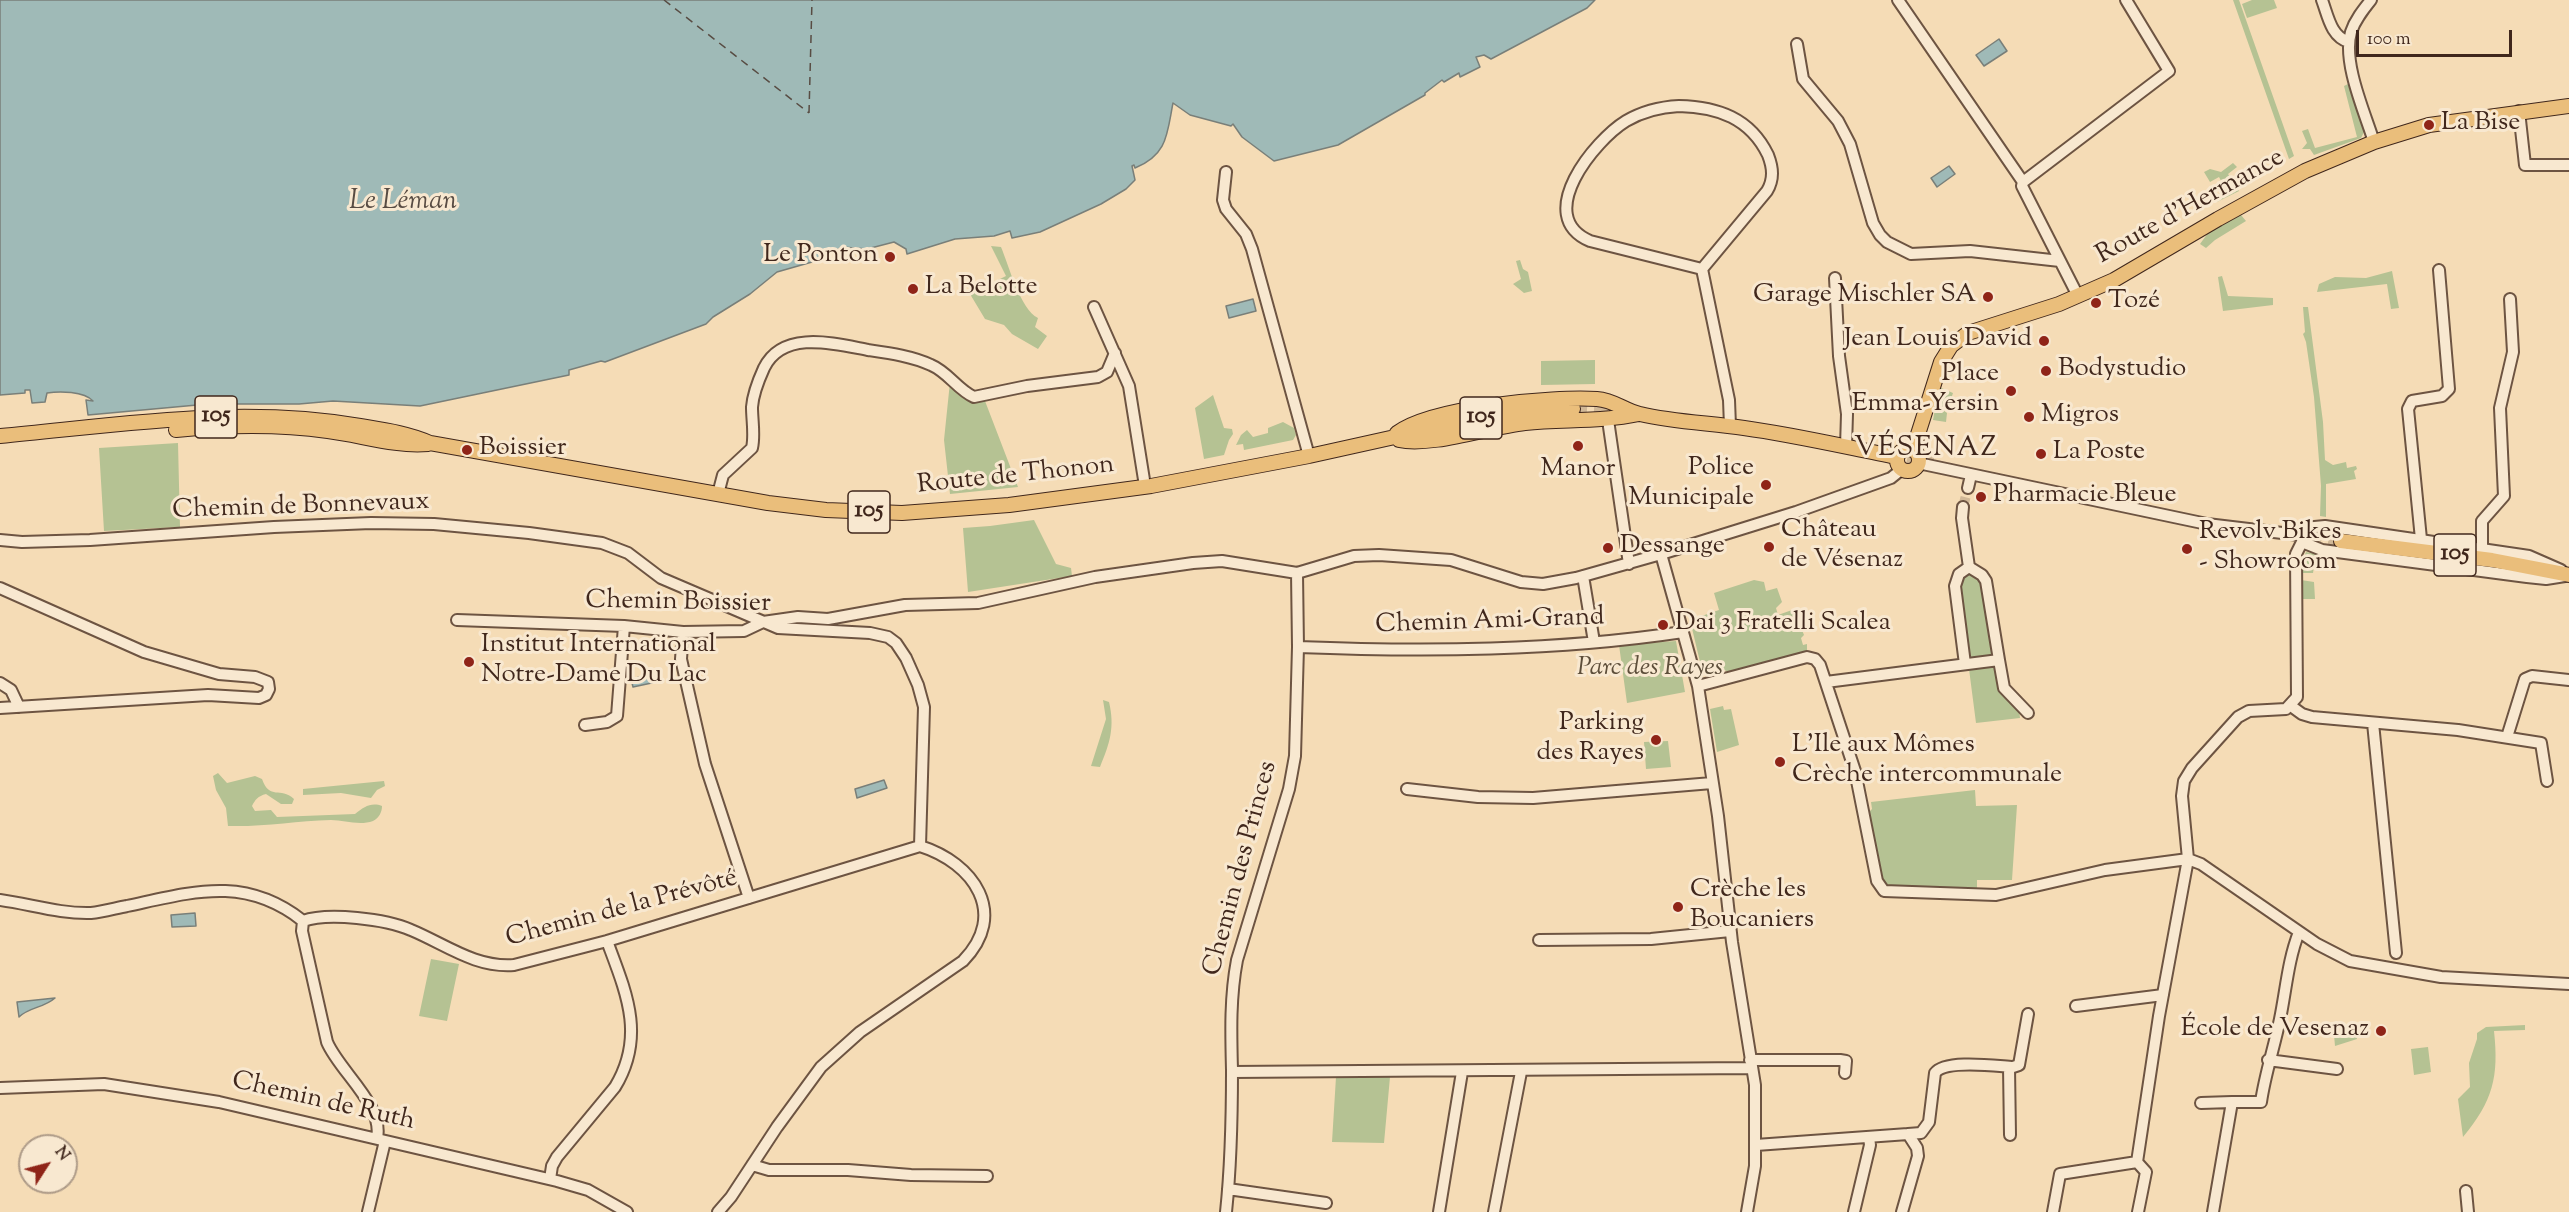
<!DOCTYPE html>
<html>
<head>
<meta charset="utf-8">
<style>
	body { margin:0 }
	#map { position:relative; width:2569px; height:1212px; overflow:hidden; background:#f5dcb6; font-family:"Sorts Mill Goudy",serif }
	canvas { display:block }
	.north { position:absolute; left:18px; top:1134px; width:60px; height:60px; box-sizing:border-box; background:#f8e8d0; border:2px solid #ae9b88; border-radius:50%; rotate:54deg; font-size:16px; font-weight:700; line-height:24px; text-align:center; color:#40271c }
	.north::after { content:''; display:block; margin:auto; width:21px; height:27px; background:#8f2418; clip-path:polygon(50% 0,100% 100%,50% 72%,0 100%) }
	.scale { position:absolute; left:2356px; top:30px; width:156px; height:27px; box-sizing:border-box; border:3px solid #40271c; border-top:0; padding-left:8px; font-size:18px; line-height:21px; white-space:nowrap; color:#40271c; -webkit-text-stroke:4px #f8e8d0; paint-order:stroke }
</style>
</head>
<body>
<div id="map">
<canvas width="2569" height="1212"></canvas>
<div class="north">N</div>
<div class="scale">100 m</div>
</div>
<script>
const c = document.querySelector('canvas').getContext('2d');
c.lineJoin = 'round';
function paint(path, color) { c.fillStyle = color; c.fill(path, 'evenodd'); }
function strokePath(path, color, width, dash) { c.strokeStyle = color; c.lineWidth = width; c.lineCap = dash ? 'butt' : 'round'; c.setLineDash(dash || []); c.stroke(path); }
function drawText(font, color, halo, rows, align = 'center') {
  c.font = font + ' "Sorts Mill Goudy",serif'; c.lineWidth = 6; c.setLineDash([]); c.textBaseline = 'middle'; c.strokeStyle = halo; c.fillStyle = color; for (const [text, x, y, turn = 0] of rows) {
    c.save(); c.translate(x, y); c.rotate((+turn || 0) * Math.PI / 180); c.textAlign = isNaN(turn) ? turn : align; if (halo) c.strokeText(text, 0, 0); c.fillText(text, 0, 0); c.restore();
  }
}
const green = new Path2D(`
	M2233 0H2239L2294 156 2289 159Z
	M2252 0H2274L2277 8 2247 18 2242 4Z
	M2348 84 2364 132 2361 138 2314 155 2310 149H2302L2307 143 2302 131 2308 129 2315 148 2357 137 2344 86Z
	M2233 163 2237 167 2228 174 2239 191 2217 202 2214 197 2226 190 2219 177 2210 182 2204 172 2210 169 2221 172Z
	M2241 215 2246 221 2215 240 2206 248 2200 244 2208 233Z
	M991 246 1001 247C1009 266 1020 309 1038 318L1035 327 1047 336 1038 349 1012 334 1004 325 985 319 970 294 1006 276Z
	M1520 260 1523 269 1528 272 1532 291 1524 293 1513 284 1521 279 1516 261Z
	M2392 271 2399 308 2391 309 2387 284 2317 292 2319 284 2335 277 2366 278Z
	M2222 276 2228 296 2273 298V305L2223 311 2218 277Z
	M2303 307H2308L2323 422 2325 460 2333 465 2346 462 2347 468 2356 466 2357 469 2354 471 2356 479 2326 484V517L2320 516 2321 486 2314 397 2306 342 2303 334 2305 332Z
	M1595 360V384L1541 385V361Z
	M950 382 975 401H985L1018 487 950 494 944 440Z
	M1939 387 1953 393 1951 399 1946 398 1943 410 1947 413 1946 422 1933 420Z
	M1213 395 1224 428 1232 429 1233 434 1229 440 1224 455 1204 459 1195 408Z
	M1283 422 1294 428 1296 435 1293 440 1244 450 1243 444 1236 445 1241 435 1247 430 1253 437 1268 433V428Z
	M178 443 180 527 104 531 99 448Z
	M1034 520 1056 564 1071 568 1072 576 968 592 963 528 990 526Z
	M2306 552 2316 554 2313 573H2301V563Z
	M1968 571 1983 581 1993 652 1991 655 1967 659 1959 578Z
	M1754 580 1764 582 1766 591 1777 588 1782 602 1776 608 1778 615 1792 610 1798 629 1802 630 1804 635 1801 638 1803 645 1807 644V651L1728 672 1721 668 1718 660 1701 666 1690 620 1719 610 1714 593Z
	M2301 580 2314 582 2315 599H2302Z
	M1676 641 1685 692 1627 703 1619 645Z
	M1991 665 1996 667 2019 710 2020 718 1976 723 1969 669Z
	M1103 700 1109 702C1115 727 1110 743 1100 767L1091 766 1106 719Z
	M1723 706 1724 710 1731 709 1739 745 1717 752 1710 709Z
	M1668 741 1671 767 1646 769 1644 742Z
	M218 773 227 783 255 776 262 779C270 801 280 786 294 799L292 804H281L266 794C258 796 255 800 252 806L255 811 271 810 277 817 355 814C364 807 371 802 382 806 382 812 379 818 373 821 359 826 344 820 331 820 296 821 263 827 228 826L226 808 216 790 213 776Z
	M384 781 385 786 377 790 371 798 341 793 303 795V789Z
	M1975 790 1976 806 2017 805 2012 880H1977V890L1888 887 1883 883 1868 813 1872 809 1871 802Z
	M431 959 459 964 447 1021 419 1016Z
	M2525 1025V1030L2494 1031C2499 1077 2493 1101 2463 1137L2458 1099 2470 1087 2469 1063 2477 1039V1033L2486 1027Z
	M2356 1032 2357 1039 2335 1046 2334 1035Z
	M2428 1047 2431 1072 2414 1075 2411 1049Z
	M1336 1077H1390L1384 1143 1332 1142Z`);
const water = new Path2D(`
	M0 0H1595L1587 8 1491 59 1484 55 1476 57 1480 67 1460 77 1459 73 1444 82 1442 80 1425 93V95L1338 145 1274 161 1242 137 1233 124 1231 126 1190 115 1173 103C1167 133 1168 155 1135 168L1134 165 1132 166 1135 180 1126 189 1101 204 1040 232 1012 238 1010 231 994 236 955 239 907 254 906 249 894 242 867 249 842 247 819 260 777 272 750 294 713 317 706 324 605 362 601 361 569 370V375L420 406 333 401 299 404H208L88 415 86 400 93 401C84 391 59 391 47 393L45 402 32 403 30 390H25V393L0 395Z
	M1999 39 2007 51 1984 66 1976 55Z
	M1949 166 1955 174 1937 187 1931 178Z
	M1253 299 1256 311 1229 318 1226 306Z
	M659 673 661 681 633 687 631 679Z
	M884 780 887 788 857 798 855 789Z
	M195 913 196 926 172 927 171 915Z
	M55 998C44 1008 29 1007 19 1017L17 1002Z`);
const ferry = new Path2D(`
	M664 0 809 113
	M809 113 812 0`);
const minorTunnel = new Path2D(`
	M1963 507 1968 488`);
const majorTunnel = new Path2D(`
	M1573 409 1631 413
	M1887 453 1933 463
	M2287 533 2341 541`);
const minor = new Path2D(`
	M1898 0 2023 182
	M2322 0C2328 16 2331 37 2349 42
	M2371 0C2363 10 2355 20 2351 32 2342 62 2365 113 2374 142
	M1797 44 1803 79 1838 121 1850 144 1873 223 1880 235 1887 242 1911 254 1970 251 2060 261
	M1679 106C1718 107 1750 118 1768 155 1773 168 1774 179 1767 191L1702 269 1590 241C1532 216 1595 140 1626 121 1643 111 1660 107 1679 106Z
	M2519 111 2525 165H2569
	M1226 172 1223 200 1226 209 1246 234 1252 249 1309 456
	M1702 269 1729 400 1730 426
	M1835 278 1839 356 1847 414 1846 447
	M2078 296 2022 186 2023 182 2169 71 2126 0
	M1094 307 1129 386 1145 486
	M1608 420 1629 564
	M1918 463 2207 524 2299 535
	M1968 488 1971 475
	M718 494 723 475 752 448C755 435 752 421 752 407 753 394 759 379 764 368 783 329 836 344 868 350 889 353 912 356 931 365 948 372 958 390 974 397L1027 386 1098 377 1107 372 1115 353
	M1963 507 1962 518 1969 567 1959 574 1955 586 1965 664
	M2299 535 2304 528 2325 526 2529 556 2561 570
	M2421 539 2408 409 2412 401 2442 396 2449 389 2439 270
	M0 540 22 542 90 540 274 527 371 523 434 524 529 533 602 543 628 553 661 578 778 628 870 633 888 637 896 643 906 658 918 685 924 707 920 846C974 863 1009 914 963 961L860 1032 821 1067 777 1127 731 1197 718 1212
	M2302 542 2322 550 2527 577 2546 579 2565 576
	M2482 547V521L2504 496 2500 408 2513 352 2510 299
	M1661 554 1698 686 1718 816 1732 942 1755 1085V1166L1747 1212
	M1969 567 1982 575 1986 581 1999 660
	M1583 576 1594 642
	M0 588 144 652 219 674 255 677 268 682 269 689 266 695 259 698 208 695 0 708
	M457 620 624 626 683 632 744 631 763 622 798 617 828 619 905 605 978 603 1095 577 1193 563 1222 561 1297 573 1354 556 1379 555 1451 560 1521 582 1543 584 1576 578 1661 554 1796 512 1891 478 1902 469
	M683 632 681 659 705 764 749 898
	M1298 647C1426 652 1556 651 1683 632
	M1826 682 1999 660 2004 688 2028 713
	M0 683 11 690 19 707
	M1698 686 1807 657 1815 659 1820 665 1855 771 1877 881 1884 891 1996 895 2105 870 2188 859
	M2291 706 2302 714 2312 717 2458 730 2541 743 2547 781
	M2373 723 2396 953
	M585 725 607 722 617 716 624 626
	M2507 737 2525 679 2532 676 2569 680
	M1407 789 1478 797 1533 798 1712 783
	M2188 859 2201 864 2317 944 2350 961 2441 977 2569 984
	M0 900C30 904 60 914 91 913 103 912 116 908 127 906 193 892 245 875 303 921L302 931 327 1042C339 1071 384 1105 377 1138
	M303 921C328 912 386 919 411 930 445 944 475 968 514 965L607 941 920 846
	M1539 940 1651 939 1730 931
	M2076 1006 2163 995
	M1750 1060H1840L1846 1061 1845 1073
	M2268 1060 2337 1069
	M2009 1067 2010 1135
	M1232 1072 1751 1068
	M0 1088 104 1084 219 1102 557 1181 588 1190 627 1212
	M2201 1103 2232 1102
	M1756 1145 1908 1134
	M752 1165 769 1170H848L911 1175 987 1176
	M550 1179 552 1166 557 1157 615 1087C646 1036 626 992 607 941
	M1228 1189 1326 1203
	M2466 1191 2468 1212
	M368 1212 385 1141
	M1226 1212C1231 1165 1232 1117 1232 1070 1231 1032 1230 997 1237 960L1289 789 1295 756 1298 647 1297 573
	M1439 1212 1462 1072
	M1494 1212 1521 1072
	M1854 1212 1870 1145 1869 1137
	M1902 1212 1918 1156 1917 1148 1908 1134 1921 1133 1929 1122 1935 1073C1945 1059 1996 1066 2013 1067L2019 1065 2028 1014
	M2053 1212 2060 1174 2137 1162
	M2138 1212 2146 1172 2137 1162 2159 1016 2188 859 2182 796 2184 781 2192 768 2238 717 2249 711 2286 709 2297 697 2296 554 2302 542
	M2213 1212 2232 1102H2261C2265 1074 2274 1048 2280 1019 2286 990 2288 960 2299 932`);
const major = new Path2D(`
	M176 430C227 425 277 424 328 431 361 435 395 447 428 444
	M1397 433C1432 407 1553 396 1597 399 1614 400 1625 411 1640 414 1673 422 1710 423 1744 428 1795 435 1846 447 1897 457
	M0 436C119 425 240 405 360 426 384 430 407 433 430 443L768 503 826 510 902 513 1009 505 1151 486 1309 456 1476 419 1522 412 1573 409
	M1399 440C1431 447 1489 427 1525 423 1563 419 1601 422 1639 414
	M1897 460a11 11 0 1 1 22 0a11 11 0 1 1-22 0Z
	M1913 450 1941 362 1951 346 1968 333 2059 304 2114 280 2218 219 2305 171 2374 142 2429 125 2569 106
	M2341 541 2492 560 2569 575`);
const markers = [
	[2429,125,6,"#8f2418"],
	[890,257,6,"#8f2418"],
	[913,289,6,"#8f2418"],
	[1988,297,6,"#8f2418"],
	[2096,303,6,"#8f2418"],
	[2044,341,6,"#8f2418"],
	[2046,371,6,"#8f2418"],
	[2011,391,6,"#8f2418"],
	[2029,417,6,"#8f2418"],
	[1578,446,6,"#8f2418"],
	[467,450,6,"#8f2418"],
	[2041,454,6,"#8f2418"],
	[1766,485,6,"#8f2418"],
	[1981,497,6,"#8f2418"],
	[1769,547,6,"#8f2418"],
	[1608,548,6,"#8f2418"],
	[2187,549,6,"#8f2418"],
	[1663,625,6,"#8f2418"],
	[469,662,6,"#8f2418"],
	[1656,740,6,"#8f2418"],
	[1780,762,6,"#8f2418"],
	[1678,907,6,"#8f2418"],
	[2381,1031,6,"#8f2418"]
];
const shields = [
	[216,417,42],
	[1481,418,42],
	[869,512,42],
	[2455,555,42]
];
const shieldNames = [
	["105",216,417],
	["105",1481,418],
	["105",869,512],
	["105",2455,555]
];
const poiNames = [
	["La Bise",2441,125],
	["Le Ponton",878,257,"right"],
	["La Belotte",925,289],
	["Garage Mischler SA",1976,297,"right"],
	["Tozé",2108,303],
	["Jean Louis David",2032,341,"right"],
	["Bodystudio",2058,371],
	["Place",1999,376,"right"],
	["Emma-Yersin",1999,406,"right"],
	["Migros",2041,417],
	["Boissier",479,450],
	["La Poste",2053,454],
	["Police",1754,470,"right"],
	["Municipale",1754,500,"right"],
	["Manor",1578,471,"center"],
	["Pharmacie Bleue",1993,497],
	["Château",1781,532],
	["de Vésenaz",1781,562],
	["Revolv Bikes",2199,534],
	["- Showroom",2199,564],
	["Dessange",1620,548],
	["Dai 3 Fratelli Scalea",1675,625],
	["Institut International",481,647],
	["Notre-Dame Du Lac",481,677],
	["Parking",1644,725,"right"],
	["des Rayes",1644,755,"right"],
	["L'Ile aux Mômes",1792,747],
	["Crèche intercommunale",1792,777],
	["Crèche les",1690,892],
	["Boucaniers",1690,922],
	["École de Vesenaz",2369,1031,"right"]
];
const streetNames = [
	["Route d'Hermance",2191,208,-29],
	["Route de Thonon",1016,477,-6],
	["Chemin de Bonnevaux",301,508,-2],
	["Chemin Boissier",678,604,1],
	["Chemin Ami-Grand",1490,623,-2],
	["Chemin des Princes",1242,869,-75],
	["Chemin de la Prévôté",622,910,-15],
	["Chemin de Ruth",323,1103,13]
];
const parkNames = [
	["Parc des Rayes",1650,670]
];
const waterNames = [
	["Le Léman",403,203]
];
const quarterNames = [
	["VÉSENAZ",1926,450]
];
paint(green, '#b5c293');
paint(water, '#9fbab7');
strokePath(water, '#797f79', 1.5);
strokePath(ferry, '#584c43', 1.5, [8, 6]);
strokePath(minorTunnel, '#d1b897', 10, [10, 5]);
strokePath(majorTunnel, '#d1b897', 14, [14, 7]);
strokePath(minor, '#6d5442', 14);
strokePath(major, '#40271c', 16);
strokePath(minor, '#f8e8d0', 10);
strokePath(major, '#eabe7b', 14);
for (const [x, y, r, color] of markers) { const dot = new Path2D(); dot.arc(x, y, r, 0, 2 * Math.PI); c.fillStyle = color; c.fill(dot); strokePath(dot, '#f8e8d0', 2); }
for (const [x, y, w] of shields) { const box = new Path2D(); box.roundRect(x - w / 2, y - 21, w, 42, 4.5); c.fillStyle = '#f8e8d0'; c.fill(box); strokePath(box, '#40271c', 1.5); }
drawText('bold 24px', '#40271c', null, shieldNames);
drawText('26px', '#40271c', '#f8e8d0', poiNames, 'left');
drawText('26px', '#40271c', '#f8e8d0', streetNames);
drawText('italic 26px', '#5d4e3a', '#f8e8d0', parkNames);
drawText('italic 27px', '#584c43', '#f8e8d0', waterNames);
c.letterSpacing = '1.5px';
drawText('28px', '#40271c', '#f8e8d0', quarterNames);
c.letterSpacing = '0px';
</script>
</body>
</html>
